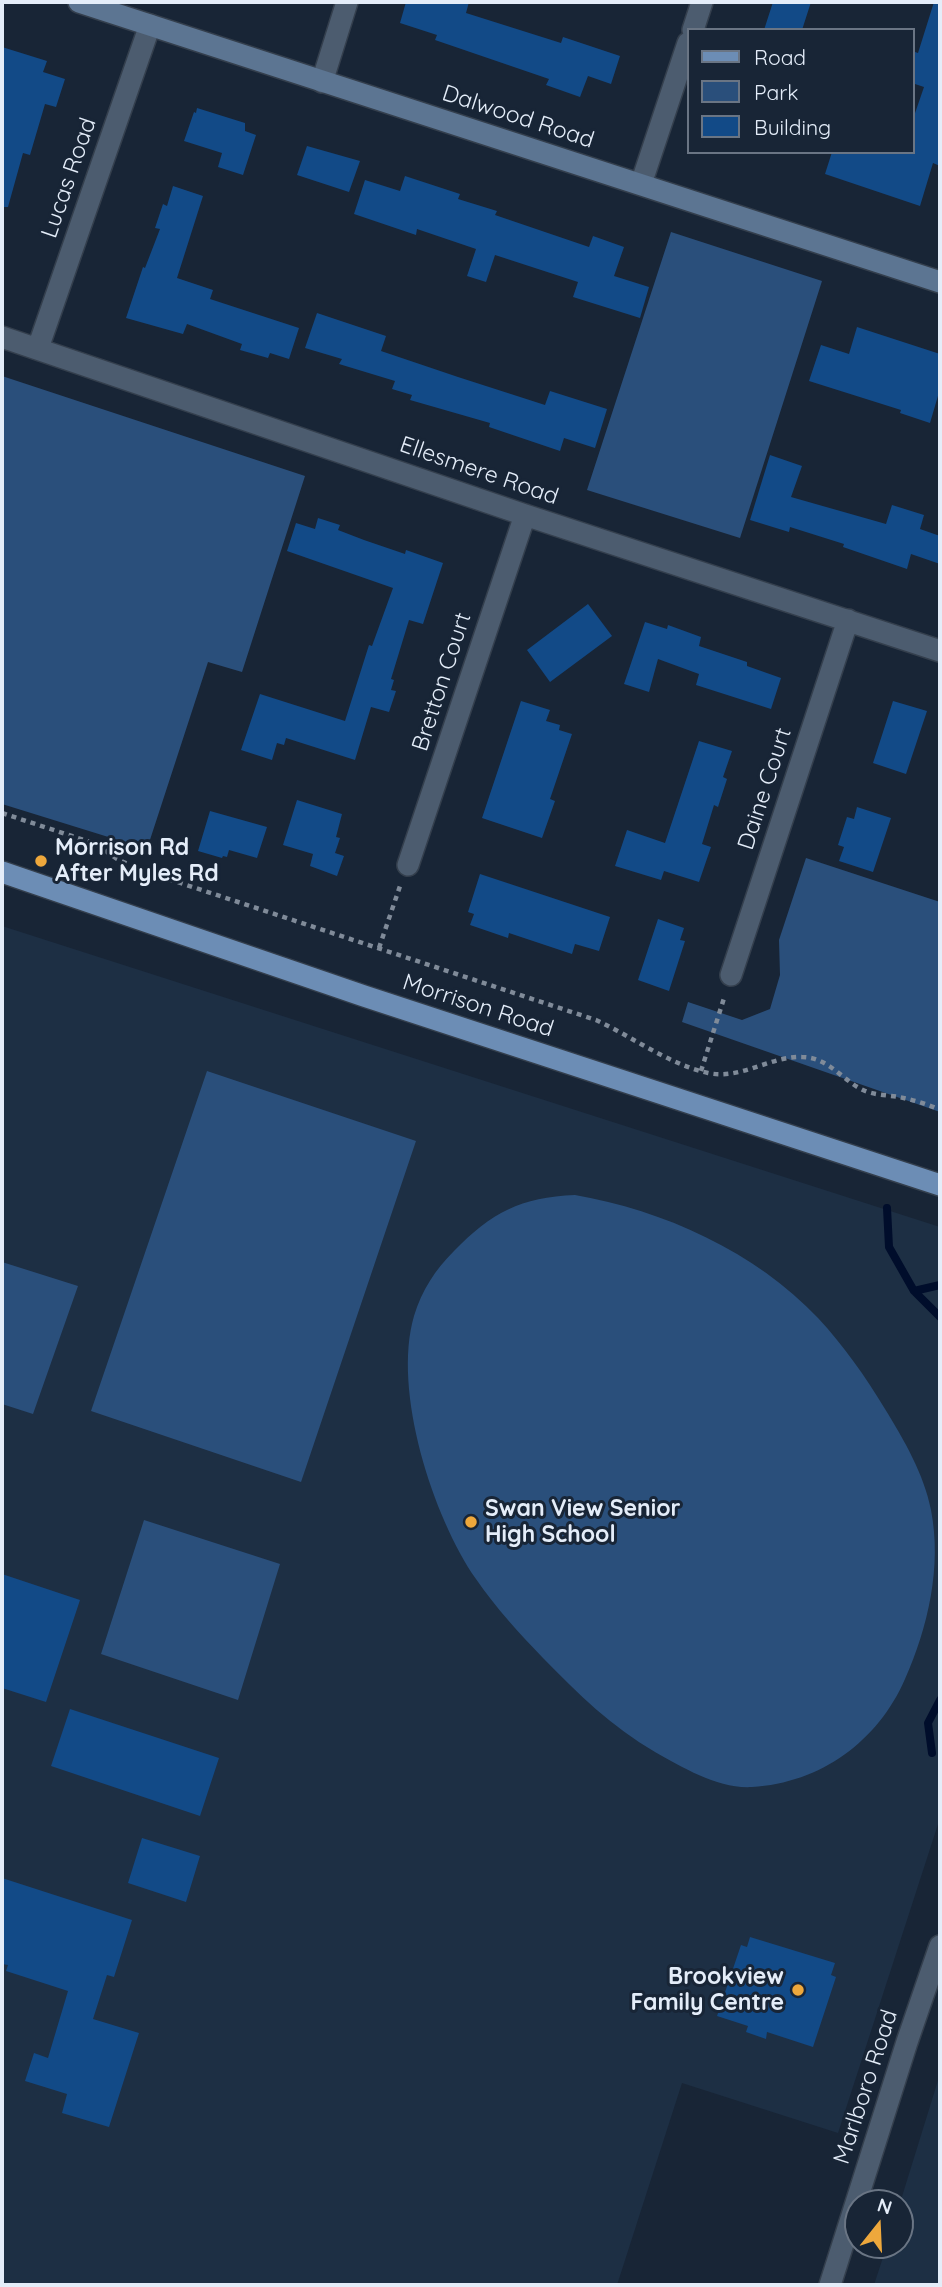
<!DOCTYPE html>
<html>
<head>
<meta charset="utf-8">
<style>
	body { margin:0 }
	#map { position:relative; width:942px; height:2287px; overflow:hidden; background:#182536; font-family:Quicksand,sans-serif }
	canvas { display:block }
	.frame { position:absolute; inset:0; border:4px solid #e4edf9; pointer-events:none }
	.legend { position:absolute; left:687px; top:28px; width:228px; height:126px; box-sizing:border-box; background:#182536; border:2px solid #6a7584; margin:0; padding:9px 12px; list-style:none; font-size:21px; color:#e4edf9 }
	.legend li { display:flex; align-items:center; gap:14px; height:35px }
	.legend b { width:35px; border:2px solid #6a7584 }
	.north { position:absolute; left:844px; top:2189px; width:70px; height:70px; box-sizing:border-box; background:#182536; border:2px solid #6a7584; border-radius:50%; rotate:18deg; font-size:19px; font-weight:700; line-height:28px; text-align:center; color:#e4edf9 }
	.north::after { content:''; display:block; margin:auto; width:24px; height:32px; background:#eea83c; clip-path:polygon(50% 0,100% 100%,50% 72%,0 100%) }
</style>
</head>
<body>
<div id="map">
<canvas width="942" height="2287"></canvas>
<div class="frame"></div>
<ul class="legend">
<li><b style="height:9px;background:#6c8db5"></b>Road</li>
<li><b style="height:19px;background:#2a4f7b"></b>Park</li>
<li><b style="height:19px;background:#124a87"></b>Building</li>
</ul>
<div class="north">N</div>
</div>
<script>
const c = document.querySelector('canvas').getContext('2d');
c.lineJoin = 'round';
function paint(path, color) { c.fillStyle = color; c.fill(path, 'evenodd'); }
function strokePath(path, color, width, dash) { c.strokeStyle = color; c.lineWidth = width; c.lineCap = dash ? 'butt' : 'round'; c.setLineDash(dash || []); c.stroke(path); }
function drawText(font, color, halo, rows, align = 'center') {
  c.font = font + ' Quicksand,sans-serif'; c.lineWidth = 6; c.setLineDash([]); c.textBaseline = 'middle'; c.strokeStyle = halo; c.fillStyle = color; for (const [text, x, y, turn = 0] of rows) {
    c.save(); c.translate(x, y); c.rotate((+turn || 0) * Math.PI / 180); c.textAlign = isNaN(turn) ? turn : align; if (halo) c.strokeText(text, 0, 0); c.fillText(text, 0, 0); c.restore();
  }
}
const built = new Path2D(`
	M2 926 940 1227V1818L838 2133 682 2083 617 2285H2Z
	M940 2074V2285H874L887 2245H900V2203Z`);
const green = new Path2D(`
	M671 232 822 281 740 538 587 490Z
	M2 376 305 476 242 672 208 662 147 849 2 804Z
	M806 858 940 902V1112L682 1022 688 1002 742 1020 770 1009 780 975 779 940Z
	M207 1071 416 1141 301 1482 91 1411Z
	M575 1195C663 1210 756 1252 818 1318 844 1346 865 1376 885 1409 904 1440 924 1474 931 1510 942 1567 928 1627 905 1679 878 1741 821 1783 752 1787 718 1789 684 1768 655 1752 612 1727 578 1694 543 1658 519 1633 496 1608 476 1579 433 1517 392 1391 414 1316 422 1290 435 1270 454 1251 491 1213 521 1197 575 1195Z
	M2 1262 78 1286 33 1414 2 1404Z
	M144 1520 280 1564 238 1700 101 1654Z`);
const stream = new Path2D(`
	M887 1208 889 1247 914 1291 940 1285
	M914 1291 940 1317
	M932 1753 928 1723 940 1700`);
const building = new Path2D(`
	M406 2H469L466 13 561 43 563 37 620 56 611 84 588 76 580 97 546 85 549 79 435 40 437 35 400 23Z
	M773 2H811L802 30H764Z
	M934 2H940V166L933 163 920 206 825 174 832 152H912V122L924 87 912 83V51L918 53Z
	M2 47 47 61 43 72 65 79 56 107 45 104 30 155 23 153 8 207H2Z
	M197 108 245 123V131L256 135 243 175 218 167 222 153 184 141 194 112 196 113Z
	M307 146 360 161 349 192 297 175Z
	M405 176 460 194 458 199 497 211 495 215 589 247 593 236 624 247 614 276 649 287 640 318 573 297 578 282 495 255 486 282 467 276 476 249 417 229 416 235 354 214 365 180 400 191Z
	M173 186 203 196 177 278 213 290 210 299 299 328 289 359 270 353 268 358 240 350 242 344 187 324 183 334 126 318 143 267 145 268 160 229 155 228 163 204 167 206Z
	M317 313 386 336 381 351 458 377 545 405 550 391 607 409 595 448 564 438 560 451 489 427 490 423 410 400 412 395 392 389 395 381 339 364 342 359 305 348Z
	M857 327 940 354V389L930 423 900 413 901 410 809 381 821 345 849 354Z
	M770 455 802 466 791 497 886 524 892 505 924 515 920 529 940 536V564L911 554 907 569 843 547 844 544 790 527 789 532 750 520Z
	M318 518 340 525 338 530 364 540 405 554 406 550 443 563 423 624 409 620 391 679 394 680 391 690 396 691 389 712 371 707 355 760 286 738 284 745 277 743 272 760 241 750 260 694 345 721 369 645 372 646 393 588 287 551 296 523 315 529Z
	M588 604 612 636 550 682 527 650Z
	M645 622 667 629 668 625 701 637 699 646 747 662V666L781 678 771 709 696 685 699 674 658 659 649 692 624 684Z
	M521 701 550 710 546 721 560 725 559 730 572 734 550 799 555 801 542 838 482 818Z
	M893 701 927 711 906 774 873 763Z
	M699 741 732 751 723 777 727 779 718 807 714 805 702 844 711 847 699 882 664 871 661 880 615 866 627 830 665 843Z
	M297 800 342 814 336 837 340 838 335 853 344 856 337 876 310 866 313 854 283 845Z
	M857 807 891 818 873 872 839 861 844 847 838 845 847 817 854 819Z
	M210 811 267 827 257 858 229 850 227 857 223 856 222 858 198 851Z
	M480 874 610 917 599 951 575 944 572 954 509 933 508 938 470 925 474 914 468 912Z
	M658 919 684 928 680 940 685 941 669 991 638 980Z
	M2 1574 80 1600 46 1702 2 1688Z
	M70 1709 219 1758 200 1816 51 1766Z
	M142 1838 200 1856 186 1902 128 1883Z
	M2 1878 132 1920 114 1977 107 1975 93 2019 139 2033 109 2127 62 2113 67 2094 25 2081 34 2053 48 2058 68 1991 6 1971 8 1965 2 1964Z
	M750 1937 835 1963 831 1975 836 1977 813 2047 767 2032 766 2039 746 2032 748 2026 717 2016 741 1945 747 1947Z`);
const path = new Path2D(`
	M2 813 96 844 117 859 138 869 596 1020C633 1037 668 1064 708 1073 741 1080 770 1056 802 1057 828 1057 842 1080 863 1090 873 1095 887 1095 899 1097 913 1100 928 1104 940 1110
	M379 948 400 886
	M701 1071 725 995`);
const street = new Path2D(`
	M693 30 702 2
	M322 82 347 2
	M641 184 688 43
	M2 337 525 515 940 651
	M38 348 150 25
	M408 865 525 515
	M731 975 848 620
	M830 2285 907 2042 940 1946`);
const secondary = new Path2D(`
	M79 2 940 282`);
const primary = new Path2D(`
	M2 872 364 996 940 1185`);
const markers = [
	[41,861,7,"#eea83c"],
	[471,1522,7,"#eea83c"],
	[798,1990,7,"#eea83c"]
];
const streetNames = [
	["Dalwood Road",518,117,18],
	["Lucas Road",69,178,-71],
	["Ellesmere Road",479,471,19],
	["Bretton Court",442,682,-72],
	["Daine Court",765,789,-72],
	["Morrison Road",478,1006,18],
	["Marlboro Road",866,2087,-72]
];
const poiNames = [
	["Morrison Rd",55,848],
	["After Myles Rd",55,874],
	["Swan View Senior",485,1509],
	["High School",485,1535],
	["Brookview",784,1977,"right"],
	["Family Centre",784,2003,"right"]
];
paint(built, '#1d2f44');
paint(green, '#2a4f7b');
strokePath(stream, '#000d2b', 8);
paint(building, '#124a87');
strokePath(street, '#343f4d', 24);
strokePath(secondary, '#343f4d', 24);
strokePath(primary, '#343f4d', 24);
strokePath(path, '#808b99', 4.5, [5, 5]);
strokePath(street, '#4c5c6f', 21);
strokePath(secondary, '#5c7592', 21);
strokePath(primary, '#6c8db5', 21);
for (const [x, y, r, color] of markers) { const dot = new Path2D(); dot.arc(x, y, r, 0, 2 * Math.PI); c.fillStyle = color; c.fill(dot); strokePath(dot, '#182536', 2.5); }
drawText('23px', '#e4edf9', '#182536', streetNames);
drawText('bold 23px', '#e4edf9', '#182536', poiNames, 'left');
</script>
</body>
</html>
